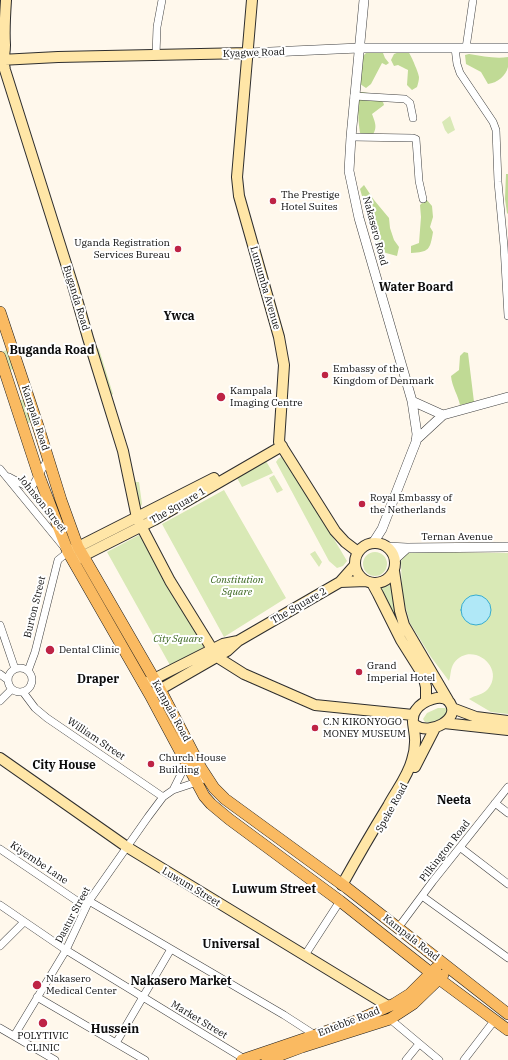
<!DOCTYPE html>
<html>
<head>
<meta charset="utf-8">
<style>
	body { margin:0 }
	canvas { display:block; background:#fff8ec }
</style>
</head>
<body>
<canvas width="508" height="1060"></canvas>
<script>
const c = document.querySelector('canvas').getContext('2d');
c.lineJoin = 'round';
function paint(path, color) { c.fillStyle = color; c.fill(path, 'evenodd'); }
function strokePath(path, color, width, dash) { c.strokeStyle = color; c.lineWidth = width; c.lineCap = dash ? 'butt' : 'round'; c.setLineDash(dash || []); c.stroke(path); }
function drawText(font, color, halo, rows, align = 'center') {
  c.font = font + ' "IBM Plex Serif",serif'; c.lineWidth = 4; c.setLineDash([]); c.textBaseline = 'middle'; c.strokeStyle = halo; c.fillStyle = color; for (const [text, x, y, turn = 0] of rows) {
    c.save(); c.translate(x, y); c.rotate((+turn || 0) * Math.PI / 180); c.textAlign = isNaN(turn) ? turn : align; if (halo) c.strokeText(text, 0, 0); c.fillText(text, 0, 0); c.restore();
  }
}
const green = new Path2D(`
	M450 116 455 130 448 134 445 130 442 122Z
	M96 347 99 349 113 394 112 395H109L95 349Z
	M9 350 15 369 9 370 3 351Z
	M19 400H25L31 422 28 423 25 421Z
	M284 455 347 561 343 566 337 568 329 561 276 462 278 459Z
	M266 461 273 473 242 487 237 478Z
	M274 475 283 490 277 493 269 478Z
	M135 482H139L142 504 141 506H139L137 504Z
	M224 490 286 598 224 637 162 524Z
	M139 535 204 647 171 667 107 552Z
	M315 551 322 562 319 567 310 554Z
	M363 564a12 12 0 1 1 24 0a12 12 0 1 1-24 0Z
	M408 552 508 553V714L491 712 469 699C475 695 483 695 488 689 506 667 471 640 454 663 450 669 451 675 449 681L431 657 410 623 402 595 401 561Z
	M391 583 403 636 378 587 388 586Z
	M438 708H448L449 711C443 718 434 724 425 722L423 719 427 713Z`);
const forest = new Path2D(`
	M402 51 409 53C411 55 419 74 419 77 419 80 418 84 417 87L412 90 407 85 408 70 398 65 394 66 391 60 394 54Z
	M366 53H383L385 58 389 63 386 65 382 63 371 84 366 88 360 84 362 57Z
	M469 54C483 56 495 59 508 57 508 60 508 65 508 67 506 76 497 83 488 84L481 72 466 64 465 55Z
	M361 92 369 93 383 102 384 105 372 114C377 127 377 129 369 141L360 133C358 118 357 106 361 92Z
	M506 174H508V214L507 213 505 199Z
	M364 185 374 200 389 218 390 228 394 240 399 247 397 256 386 253 375 247V230L372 218 366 210 360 189Z
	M426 199 432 206 433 217 430 227 433 232C430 250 429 252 411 253V246L419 243 421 217 420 205Z
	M464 352 468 353 474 402 460 405C458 395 452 387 451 376L459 370 460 356Z`);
const water = new Path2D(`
	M461 610a15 15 0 1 1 30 0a15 15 0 1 1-30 0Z`);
const minor = new Path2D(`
	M455 48 457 64 460 73 493 122 496 130 498 182 504 246 508 316
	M466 48 473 0
	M156 55 157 27 162 0
	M354 96 405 99 410 103 413 118
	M351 137 413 138 416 139 419 181 423 199
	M0 469 68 552 58 560 35 652 28 671
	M9 477 26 486 33 485 48 459
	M0 625 15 669
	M8 680a12 12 0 1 1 24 0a12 12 0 1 1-24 0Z
	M0 674 8 680
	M23 692 35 708 47 718 163 797
	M0 701 12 689
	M173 790 187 762
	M495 803 508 813
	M461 848 508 884
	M0 849 86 907
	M422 896 508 958
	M89 901 284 1015 315 1035
	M0 905 66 950 246 1060
	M398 928 433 881 508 787
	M0 946 24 922
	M305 955 340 901
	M37 997 145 1060
	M390 1019 439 1060
	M0 1028 55 1060
	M14 1036 66 950 89 901 148 817 163 797 173 790 197 782 207 777
	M116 1043 171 949
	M406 1060 419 1044
	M464 1060 494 1021`);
const tertiary = new Path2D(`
	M364 0 351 137 349 171 359 218 412 401 417 434 416 442 412 452 382 529 373 543
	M248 53 359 48H508
	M412 401 443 415
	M416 440 443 415 508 397
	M388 547 407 548 508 547
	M395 559 407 548`);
const secondary = new Path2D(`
	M6 0C5 15 4 30 5 45 5 56 2 58 5 70L74 289 88 338 123 451 137 518 170 581 217 657 244 674 315 705 413 715
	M252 0 237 177 239 196 279 337 284 365 279 442 335 531 345 542 358 552
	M0 60 58 57 248 53
	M355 563a20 20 0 1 1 40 0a20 20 0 1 1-40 0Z
	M72 550 214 478
	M77 559 154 520 282 446
	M394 571 400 611 404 625 448 700
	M340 582 366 581
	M372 583 378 594 401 640 423 675 426 687V701
	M144 684 223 644 238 641
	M154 693 227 651 238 641 340 582 355 565
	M452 708 476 717 508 721
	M444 723 508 730
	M0 758 127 847 388 1006
	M415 767 435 728
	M342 885C357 858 372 832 388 806 396 791 408 776 412 760 414 754 415 748 415 742 416 731 409 719 416 710 422 701 443 692 450 703 461 719 430 736 415 725`);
const primary = new Path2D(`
	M0 312 38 426 61 500 78 547 160 689 201 768 214 788 225 799 347 888 508 1014
	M0 357 39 476 68 552 150 695 204 796 211 804 229 819 340 901 431 973 508 1030
	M242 1060 351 1023 394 1004 410 994 436 968
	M267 1060 302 1047 390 1019 413 1004 443 975`);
const markers = [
	[273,201,4,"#be2345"],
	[178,249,4,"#be2345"],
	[325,375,4,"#be2345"],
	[221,397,5,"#be2345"],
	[362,504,4,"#be2345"],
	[50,650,5,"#be2345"],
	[359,672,4,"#be2345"],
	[315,728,4,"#be2345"],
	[151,764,4,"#be2345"],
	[37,985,5,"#be2345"],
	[43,1023,5,"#be2345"]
];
const streetNames = [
	["Kyagwe Road",254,53,-2],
	["Nakasero Road",375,231,75],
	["Lumumba Avenue",265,288,74],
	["Buganda Road",76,298,73],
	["Kampala Road",35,418,72],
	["Johnson Street",42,504,51],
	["The Square 1",178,506,-30],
	["Ternan Avenue",457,537],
	["The Square 2",299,606,-30],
	["Burton Street",35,607,-76],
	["Kampala Road",171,711,61],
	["William Street",96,739,34],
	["Speke Road",392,808,-61],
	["Pilkington Road",445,851,-52],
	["Kiyembe Lane",39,863,34],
	["Luwum Street",191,887,31],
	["Dastur Street",73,915,-62],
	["Kampala Road",411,938,38],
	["Market Street",199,1020,31],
	["Entebbe Road",349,1022,-21]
];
const poiNames = [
	["The Prestige",281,195],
	["Hotel Suites",281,207],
	["Uganda Registration",170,243,"right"],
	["Services Bureau",170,255,"right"],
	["Embassy of the",333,369],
	["Kingdom of Denmark",333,381],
	["Kampala",230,391],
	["Imaging Centre",230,403],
	["Royal Embassy of",370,498],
	["the Netherlands",370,510],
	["Dental Clinic",59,650],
	["Grand",367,666],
	["Imperial Hotel",367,678],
	["C.N KIKONYOGO",323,722],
	["MONEY MUSEUM",323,734],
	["Church House",159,758],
	["Building",159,770],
	["Nakasero",46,979],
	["Medical Center",46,991],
	["POLYTIVIC",43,1036,"center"],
	["CLINIC",43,1048,"center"]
];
const parkNames = [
	["Constitution",237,580],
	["Square",237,592],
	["City Square",178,639]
];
const quarterNames = [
	["Water Board",416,288],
	["Ywca",179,317],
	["Buganda Road",52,351],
	["Draper",98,680],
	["City House",64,766],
	["Neeta",454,801],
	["Luwum Street",274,890],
	["Universal",231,945],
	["Nakasero Market",181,982],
	["Hussein",115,1030]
];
paint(green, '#d9e9b6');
paint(forest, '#c0da95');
paint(water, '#b0e8f7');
strokePath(water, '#37acce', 1);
strokePath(minor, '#3f3f3f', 8);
strokePath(tertiary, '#3f3f3f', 10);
strokePath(secondary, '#2e2e2e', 12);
strokePath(primary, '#1d1d1d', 12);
strokePath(minor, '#fff', 7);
strokePath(tertiary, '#fff', 9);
strokePath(secondary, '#ffe6a7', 10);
strokePath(primary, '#faba61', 11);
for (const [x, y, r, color] of markers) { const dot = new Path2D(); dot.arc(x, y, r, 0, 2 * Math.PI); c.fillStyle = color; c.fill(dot); strokePath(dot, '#fff', 1.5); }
drawText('10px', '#0c0c0c', '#fff', streetNames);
drawText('10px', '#0c0c0c', '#fff', poiNames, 'left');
drawText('italic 10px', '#38651c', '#fff', parkNames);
drawText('bold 12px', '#0c0c0c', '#fff', quarterNames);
</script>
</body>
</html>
